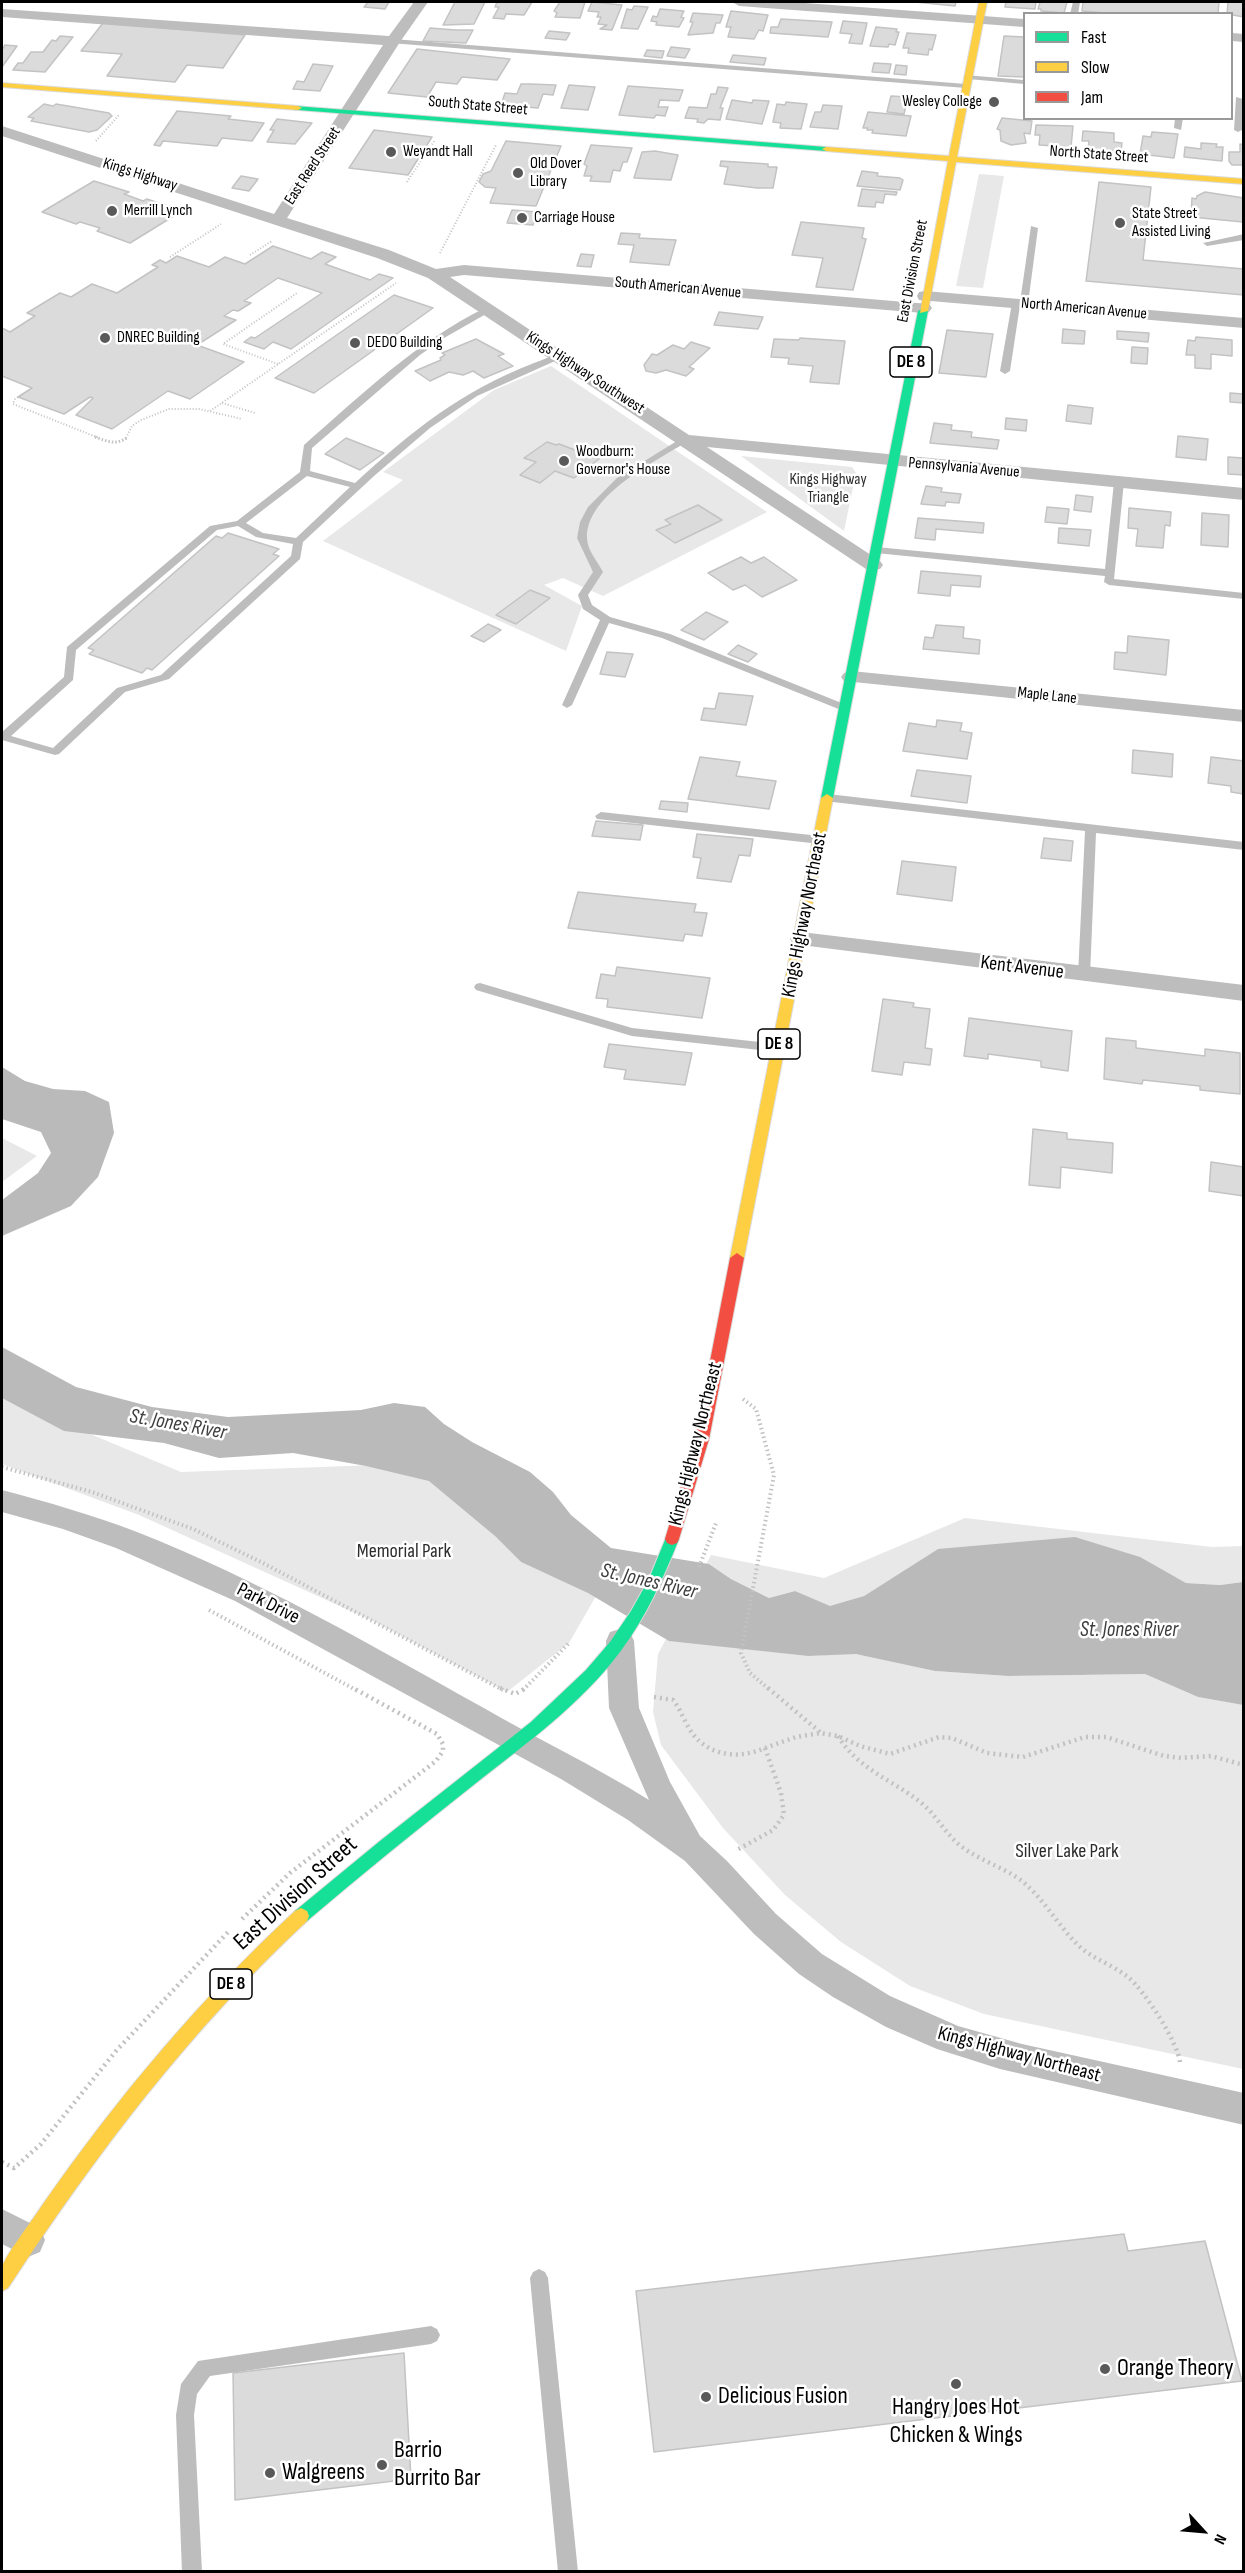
<!DOCTYPE html>
<html>
<head>
<meta charset="utf-8">
<style>
	body { margin:0 }
	#map { position:relative; width:1245px; height:2573px; overflow:hidden; background:#fff; font-family:"Sofia Sans Condensed",sans-serif }
	canvas { display:block }
	.frame { position:absolute; inset:0; border:3px solid #000; pointer-events:none }
	.legend { position:absolute; left:1023px; top:12px; width:210px; height:108px; box-sizing:border-box; background:#fff; border:2px solid #999; margin:0; padding:8px 10px; list-style:none; font-size:18px; color:#000 }
	.legend li { display:flex; align-items:center; gap:12px; height:30px }
	.legend b { width:30px; border:2px solid #999 }
	.north { position:absolute; left:1173px; top:2501px; width:60px; height:60px; -webkit-text-stroke:4px #fff; paint-order:stroke; rotate:116deg; font-size:16px; font-weight:700; line-height:24px; text-align:center; color:#000 }
	.north::after { content:''; display:block; margin:auto; width:21px; height:27px; background:#000; clip-path:polygon(50% 0,100% 100%,50% 72%,0 100%) }
</style>
</head>
<body>
<div id="map">
<canvas width="1245" height="2573"></canvas>
<div class="frame"></div>
<ul class="legend">
<li><b style="height:8px;background:#16e098"></b>Fast</li>
<li><b style="height:8px;background:#ffcf43"></b>Slow</li>
<li><b style="height:8px;background:#f24e42"></b>Jam</li>
</ul>
<div class="north">N</div>
</div>
<script>
const c = document.querySelector('canvas').getContext('2d');
c.lineJoin = 'round';
function paint(path, color) { c.fillStyle = color; c.fill(path, 'evenodd'); }
function strokePath(path, color, width, dash) { c.strokeStyle = color; c.lineWidth = width; c.lineCap = dash ? 'butt' : 'round'; c.setLineDash(dash || []); c.stroke(path); }
function drawText(font, color, halo, rows, align = 'center') {
  c.font = font + ' "Sofia Sans Condensed",sans-serif'; c.lineWidth = 5; c.setLineDash([]); c.textBaseline = 'middle'; c.strokeStyle = halo; c.fillStyle = color; for (const [text, x, y, turn = 0] of rows) {
    c.save(); c.translate(x, y); c.rotate((+turn || 0) * Math.PI / 180); c.textAlign = isNaN(turn) ? turn : align; if (halo) c.strokeText(text, 0, 0); c.fillText(text, 0, 0); c.restore();
  }
}
const green = new Path2D(`
	M979 174 1004 176 983 288 956 286Z
	M551 366 767 512 603 596 563 578 544 585 582 606 566 651 323 541 403 480 383 472 494 390Z
	M741 456 852 467 856 473 844 531Z
	M2 1138 37 1156 2 1182Z
	M2 1397 181 1472 376 1465 444 1485 521 1562 596 1596 569 1643 507 1692 375 1622 139 1515 2 1464Z
	M965 1518 1212 1547 1243 1546V1582L1220 1585 1186 1583 1140 1558 938 1549 864 1596 830 1607 795 1591 769 1598 731 1579 709 1564 678 1641 808 1656 856 1653 935 1671 1008 1676 1145 1674 1198 1697 1243 1705V2069L984 2014 910 1986 841 1942 785 1895 723 1828 661 1745 653 1712 658 1654 711 1555 824 1578Z`);
const water = new Path2D(`
	M2 1067 25 1081 53 1089 85 1091 109 1102 114 1133 98 1177 71 1206 2 1236V1200L38 1173 51 1153 41 1132 2 1119Z
	M2 1347 76 1387 152 1407 228 1417 361 1410 394 1403 425 1407 444 1424 472 1442 530 1472 553 1492 571 1515 611 1548 709 1564 731 1579 769 1598 795 1591 830 1606 864 1596 938 1549 1075 1537 1140 1557 1186 1583 1220 1585 1243 1582V1705L1198 1697 1145 1674 1008 1676 935 1671 856 1654 808 1656 669 1641 588 1593 521 1562 495 1536 429 1481 366 1466 293 1453 219 1458 164 1443 64 1431 2 1398Z`);
const building = new Path2D(`
	M368 2H389L385 9 364 7Z
	M455 2H485L474 24 443 25Z
	M497 2H532L524 15 506 14 504 19 493 18 499 7H495Z
	M560 2H585L580 18 555 17 557 13 554 11Z
	M592 2 622 5 612 30 600 29 607 25 598 24 601 17H597L599 12 588 11Z
	M915 2H956L955 6Z
	M1006 2H1036L1035 9 1005 7Z
	M1040 2H1067L1064 13 1041 11V9H1038Z
	M1083 2H1219L1218 14H1116L1082 11Z
	M1228 2H1244V17L1227 14Z
	M634 6 648 7 638 29 621 28 627 9 632 10Z
	M660 9 684 11 681 17 684 18 679 27 656 25 657 22 651 21 653 16 657 17Z
	M731 11 768 15 763 31 759 30 754 39 728 37 731 27H726Z
	M693 13 723 15 720 23H716L713 33 688 35 693 22H690Z
	M781 19 832 22 828 37 770 33 771 27H778Z
	M843 21 867 23 862 44 849 43 852 34 840 33Z
	M103 23 245 35 223 68 187 65 175 82 107 76 122 54 81 51Z
	M876 27 897 29 896 32H899L895 45 889 44 888 47 870 46Z
	M430 28 456 30H473L466 43 423 41Z
	M549 31 570 33 566 40 545 38Z
	M907 33 936 35 932 50 929 49 928 55 908 53 909 48H903Z
	M60 36 73 37 45 72 13 70 18 63H23L31 52H43L52 40 56 41Z
	M1004 36 1024 37V77L998 76Z
	M5 45 17 46 2 67V50Z
	M671 47 690 49 685 58 667 56Z
	M417 49 510 59 497 80 462 77 457 84 436 82 427 97 388 93Z
	M647 50 664 51 662 58 644 56Z
	M733 55 766 58 764 65 730 62Z
	M874 63 891 64 889 73 872 72Z
	M313 64 333 66 320 91 293 89 297 81 304 82Z
	M896 65 907 66 906 75 894 74Z
	M521 84H530L556 85 553 95 543 94 538 108 501 105 505 93 517 94Z
	M569 85 595 87 588 110 561 108Z
	M628 86 683 90 679 101 660 100 658 107H668L665 116 656 115 654 118 619 115Z
	M718 87 728 88 720 108H723L720 120 708 119 704 123 697 122 698 119 685 118 689 107 707 108 711 94H716Z
	M891 96 908 97 904 114 887 112Z
	M732 100 752 103 753 100 769 101 762 124 726 119Z
	M786 102 807 104 801 129 780 128 781 123 773 122 777 104 785 105Z
	M44 104 53 106 56 104 109 113 112 116 97 130 89 132 31 121 34 118 28 117Z
	M823 105 842 106 838 129 810 127 815 112H821Z
	M177 111 231 116 228 119 264 123 252 141 222 138 217 146 163 141 160 146 154 145Z
	M868 112 911 116 906 136 872 133 873 130H867L868 128H863Z
	M1002 118 1032 121 1030 134 1024 133 1026 143 1011 145 1001 141 1000 130 997 129Z
	M277 119 312 123 295 144 267 142 274 130H270Z
	M1036 125 1073 126 1071 147 1039 145 1040 135H1035Z
	M374 130 432 137 408 175 349 168Z
	M1083 131 1114 133V142L1122 143 1121 151 1088 149 1089 141H1082Z
	M1152 132 1178 134 1174 158 1140 154 1143 136 1151 137Z
	M506 141 561 146 536 206 490 203 496 188 485 187 479 182 483 174 491 171Z
	M1201 143 1217 144 1216 147H1223L1222 161 1184 157 1185 147 1201 149Z
	M1240 144 1244 145V165H1232L1229 161V152H1240Z
	M591 145 632 148 627 162H623L620 171 613 170 610 182 590 181 592 176H584L587 166 584 164Z
	M655 151 678 155 671 180 634 178 642 152Z
	M721 161 768 164V167H777L773 188H757L724 184 728 167 720 166Z
	M862 171 878 173 877 176 900 178 903 180 900 190 857 186Z
	M241 176 258 179 249 191 232 188Z
	M94 181 129 192 124 194 143 201 147 199 182 211 130 243 97 231 100 228 80 222 76 224 42 212Z
	M1099 182 1151 187 1143 260 1244 269V295L1086 281Z
	M862 189 897 192 896 195 885 194 883 203 876 202 875 207 858 206Z
	M1205 192 1244 198 1243 222 1191 217 1192 198 1196 199 1197 196Z
	M512 210 537 212 533 225 507 223Z
	M801 222 864 228 862 238 866 239 853 290 816 287 823 258 792 255Z
	M621 233 640 234 639 238 676 240 669 265 630 262 634 245 618 244Z
	M273 246 311 259 322 252 336 257 325 264 370 280 379 274 393 278 291 349 273 342 264 349 244 342 251 337 255 338 322 293 278 278 244 301 251 303 238 311 233 310 224 316 236 320 197 345 244 362 190 399 168 391 112 429 76 415 93 398 90 397 64 414 18 397 32 388 2 376V328L10 332 35 316 27 313 60 293 71 297 92 284 117 293 158 267 152 265 160 260 166 263 177 256 209 267 225 257 245 264Z
	M581 254 594 255 591 267 577 266Z
	M394 295 433 308 314 393 275 378Z
	M719 312 763 317 758 329 714 325Z
	M1063 329 1085 331 1084 344 1062 343Z
	M947 330 993 334 986 377 939 373Z
	M1117 331 1149 333 1148 342 1117 339Z
	M1196 337 1232 340V356L1211 354V369L1195 368V355H1186L1188 340 1195 341Z
	M800 338 845 341 839 384 810 382 813 366 788 364 789 358 771 357 774 339 799 340Z
	M476 339 504 354 498 356 513 366 484 378 473 371 463 375 449 372 430 381 415 371 441 360 440 358 445 355 442 353Z
	M691 342 710 348 689 367 694 369 686 376 666 370 656 373 646 371 644 365 652 354 657 355 673 345 684 349Z
	M1132 347 1148 348 1147 364 1131 363Z
	M1230 393 1244 394V403L1230 402Z
	M1068 405 1093 408 1091 424 1066 421Z
	M1006 418 1027 420 1026 431 1005 429Z
	M934 423 952 425 951 430 972 432 971 437 999 440 997 449 930 443Z
	M1178 436 1208 439 1206 460 1176 457Z
	M346 438 384 453 360 470 325 454Z
	M547 442 556 445 559 444 599 459 574 478 555 471 540 483 520 475 536 462 524 458Z
	M1228 457 1244 458V475L1228 474Z
	M926 486 942 488 941 492 961 494 959 503 946 502 945 506 921 504Z
	M1076 495 1093 497 1091 512 1074 510Z
	M698 505 722 520 675 543 656 530 671 524 665 520Z
	M1047 507 1069 509 1067 524 1045 522Z
	M1129 508 1171 512 1170 526 1165 525 1163 548 1136 546 1138 529 1128 528Z
	M1202 513 1229 515 1228 547 1201 545Z
	M918 518 984 523 983 533 936 529 935 540 915 538Z
	M1059 528 1091 530 1089 546 1058 543Z
	M228 533 279 549 273 554 279 556 152 670 147 668 142 673 89 654 94 650 88 648 216 536 222 538Z
	M741 557 751 563 764 557 797 580 762 597 745 585 733 590 708 573Z
	M921 571 981 576 980 587 951 585 950 596 918 593Z
	M530 590 550 598 516 624 496 615Z
	M706 612 728 622 704 640 681 630Z
	M488 624 501 630 484 642 471 636Z
	M936 625 964 627 963 638 980 640 979 654 923 649 925 637 933 638Z
	M1128 636 1169 640 1166 675 1114 669 1115 652 1127 653Z
	M738 645 757 654 748 662 728 654Z
	M607 652 633 654 625 677 600 674Z
	M719 693 753 696 746 725 701 720 704 708 715 709Z
	M937 720 962 723 960 731 972 733 967 759 903 751 909 723 936 727Z
	M1133 750 1173 754 1172 777 1132 773Z
	M700 757 740 762 736 776 776 781 769 809 688 799Z
	M1211 757 1244 761V794L1231 792V786L1208 783Z
	M917 770 971 776 967 803 911 796Z
	M661 801 688 803 687 812 659 809Z
	M596 821 643 825 640 840 592 836Z
	M697 834 753 839 750 856 739 855 731 882 697 878 701 858 693 857Z
	M1044 838 1073 841 1071 861 1041 858Z
	M902 861 956 867 952 901 897 894Z
	M578 892 696 904 694 912 707 913 702 936 685 934 683 941 568 928Z
	M617 967 710 978 702 1018 607 1007 608 999 596 998 601 974 615 976Z
	M883 999 914 1003 913 1007 930 1009 925 1048 932 1049 930 1065 904 1062 902 1075 872 1071Z
	M969 1018 1072 1031 1068 1071 1041 1067V1061L988 1054V1059L964 1056Z
	M1106 1038 1136 1041V1048L1205 1056V1049L1240 1053V1094L1200 1090V1086L1143 1080 1142 1084 1104 1079Z
	M609 1044 692 1053 685 1085 624 1079 626 1070 604 1067Z
	M1033 1129 1067 1133V1139L1113 1143 1112 1173 1061 1167 1060 1188 1029 1185Z
	M1211 1162 1244 1167V1196L1209 1191Z
	M1124 2234 1128 2251 1205 2241 1242 2381 654 2452 636 2291Z
	M404 2353 411 2479 235 2500 233 2373Z`);
const pathFar3 = new Path2D(`
	M96 141 119 115
	M407 182 435 140
	M440 253 496 145
	M250 255 272 241
	M170 257 221 224
	M278 364 223 344 297 293
	M23 394 15 399 13 404 99 438
	M222 403 255 413
	M210 411 396 283
	M126 438 132 426 141 420 169 409H199L242 419`);
const pathFar2 = new Path2D(`
	M95 437C107 441 116 446 128 437`);
const pathFar1 = new Path2D(`
	M743 1399 756 1409 774 1475 741 1653 750 1673 770 1690
	M2 1467 92 1492 193 1529 261 1562 503 1690
	M699 1567 716 1523
	M209 1610 356 1690
	M523 1690 569 1643`);
const path = new Path2D(`
	M500 1688 515 1694 526 1688
	M768 1688 820 1732
	M654 1697 673 1700C681 1710 685 1723 692 1733 710 1757 740 1759 765 1748L781 1793 784 1815 773 1830 737 1850
	M838 1736C857 1768 890 1779 919 1801 936 1814 945 1834 962 1847 981 1861 1003 1867 1022 1881 1045 1900 1058 1926 1079 1946 1094 1960 1114 1965 1129 1978 1144 1990 1179 2044 1180 2063
	M765 1748 796 1737 820 1733 838 1736 860 1746 890 1754 939 1737 952 1738 987 1753 1023 1757 1085 1737H1106L1164 1756 1181 1758 1211 1756 1244 1765
	M242 1919 290 1873 436 1761 443 1751V1744L437 1734 353 1688
	M2 2162 14 2168 41 2144 116 2051 230 1930`);
const lane = new Path2D(`
	M1073 2H1080L1078 14H1070Z
	M393 39 966 84 970 86 966 88 390 43 389 41Z
	M965 75 1024 80V84L968 79 964 77Z
	M1236 97 1243 99 1242 130 1238 132 1234 130Z
	M1175 118H1183L1181 130 1174 128Z
	M1031 226 1038 228 1028 304 1024 307 1020 305 1010 371 1005 374 1000 371 1012 303 1016 300 1020 302Z
	M1244 234V240L1207 246 1203 243Z
	M485 308 493 310 444 338 420 355 312 448 310 471 355 483C413 430 460 392 534 363 543 360 556 352 564 357L477 396 430 428 374 476 303 542 300 559 169 679 125 692 59 754 55 755 2 740V732L64 677 67 647 210 526 237 521 300 472 304 445C361 395 416 342 485 308ZM307 476 350 487 296 538 263 533 246 523ZM238 526 256 537 293 544 291 556 161 675 117 688 53 748 11 736 73 680 76 650 217 530Z
	M685 436 688 437V441C657 461 586 494 587 538 587 550 598 562 603 572L588 595 592 605 610 617 670 634 849 706V710H841L662 638 609 623 572 705 567 708 562 705 600 620 583 609 578 595 593 572 577 538 580 522 588 507 617 478Z
	M1119 479 1124 482 1114 579 1244 593V599L1109 585 1104 582 1105 576 876 553 871 550 876 547 1105 569 1114 482Z
	M828 794 1244 842V850L1096 833 1090 975 1084 979 1078 975 1085 831 824 801 822 798Z
	M601 812 820 836 826 840 820 844 597 819 595 816Z
	M480 983 632 1028 778 1044 784 1048 778 1052 632 1036 476 990 474 987 476 984Z
	M539 2269 545 2272 548 2278 578 2572H558L530 2278 533 2272Z
	M431 2326 437 2329 440 2335 437 2341 431 2344 210 2376 197 2394 194 2415 202 2572H182L176 2415 181 2384 198 2361Z`);
const street = new Path2D(`
	M414 2H428L400 42 287 218 389 250 436 269 464 265 929 304 932 308 929 312 923 313 464 275 450 277 689 435 1244 488V500L707 447 880 561 883 565 880 569H866L428 278 377 258 2 136V126L274 214 383 45 2 17V9L389 36Z
	M732 2H791L1024 19V27L739 6Z
	M1232 33 1244 34V42L1232 41Z
	M925 291 1244 318V328L919 300 917 296 919 292Z
	M851 671 1244 710V722L844 681 841 677 844 673Z
	M801 932 1244 985V1001L793 944 790 939 793 934Z
	M2 1490C47 1502 93 1515 137 1532 257 1579 369 1644 482 1707 537 1739 595 1766 649 1800L609 1708 606 1641 610 1632 620 1629 630 1632 634 1641 639 1708 670 1782 700 1836 727 1861 776 1914 822 1954 890 1996 958 2026 1022 2044 1244 2093V2125L1000 2069 937 2049 886 2027 833 1997 799 1974 754 1934 685 1861 628 1820 561 1779 235 1601 116 1548 63 1529 2 1512Z
	M2 2209 40 2228 45 2240 40 2252 28 2257 2 2244Z`);
const fast = new Path2D(`
	M295 106 826 147 830 149 826 151 298 110H295Z
	M923 308 928 311 833 798 827 802 821 798 918 311Z
	M672 1533 677 1535 679 1539C663 1579 646 1617 620 1652 581 1704 527 1743 476 1783 419 1828 362 1874 307 1921L301 1924 295 1921 293 1916 295 1911 380 1841 531 1722 586 1670 610 1642 631 1611 649 1579 667 1535Z`);
const slow = new Path2D(`
	M979 2H987L957 157 1244 179V184L956 162 928 311 920 313 948 161 826 151 822 149 826 147 949 156Z
	M2 83 298 106 302 108 298 110 2 87Z
	M827 794 833 798 744 1258 737 1263 730 1258 821 798Z
	M301 1908 307 1911 309 1916 307 1921C189 2031 96 2154 8 2288L2 2291C2 2284 0 2275 2 2268 4 2256 33 2220 41 2207 116 2099 199 2000 295 1911Z`);
const jam = new Path2D(`
	M737 1253 744 1258 709 1439 679 1539 677 1543 672 1545 667 1543 665 1539 695 1439 730 1258Z`);
const markers = [
	[994,102,6,"#595959"],
	[391,152,6,"#595959"],
	[518,173,6,"#595959"],
	[112,211,6,"#595959"],
	[522,218,6,"#595959"],
	[1120,223,6,"#595959"],
	[105,338,6,"#595959"],
	[355,343,6,"#595959"],
	[564,461,6,"#595959"],
	[1105,2369,6,"#595959"],
	[956,2384,6,"#595959"],
	[706,2397,6,"#595959"],
	[382,2465,6,"#595959"],
	[270,2473,6,"#595959"]
];
const farPoinames = [
	["Wesley College",982,102,"right"],
	["Weyandt Hall",403,152],
	["Old Dover",530,164],
	["Library",530,182],
	["Merrill Lynch",124,211],
	["State Street",1132,214],
	["Assisted Living",1132,232],
	["Carriage House",534,218],
	["DNREC Building",117,338],
	["DEDO Building",367,343],
	["Woodburn:",576,452],
	["Governor's House",576,470]
];
const farStreetnames = [
	["South State Street",478,106,5],
	["North State Street",1099,155,4],
	["East Reed Street",313,166,-57],
	["Kings Highway",140,175,18],
	["East Division Street",913,271,-79],
	["South American Avenue",678,288,5],
	["North American Avenue",1084,309,5],
	["Kings Highway Southwest",585,373,33],
	["Pennsylvania Avenue",964,468,5],
	["Maple Lane",1047,696,6]
];
const farParknames = [
	["Kings Highway",828,480],
	["Triangle",828,498]
];
const shields = [
	[911,362,42],
	[779,1044,42],
	[231,1984,42]
];
const shieldNames = [
	["DE 8",911,362],
	["DE 8",779,1044],
	["DE 8",231,1984]
];
const streetNames = [
	["Kings Highway Northeast",805,915,-79],
	["Kent Avenue",1022,968,7],
	["Kings Highway Northeast",696,1444,-76],
	["Park Drive",268,1604,27],
	["Kings Highway Northeast",1019,2055,15]
];
const parkNames = [
	["Memorial Park",404,1552],
	["Silver Lake Park",1067,1852]
];
const waterNames = [
	["St. Jones River",178,1425,10],
	["St. Jones River",649,1582,13],
	["St. Jones River",1129,1631]
];
const nearStreetnames = [
	["East Division Street",296,1894,-42]
];
const nearPoinames = [
	["Orange Theory",1117,2369],
	["Delicious Fusion",718,2397],
	["Hangry Joes Hot",956,2408,"center"],
	["Chicken & Wings",956,2436,"center"],
	["Barrio",394,2451],
	["Burrito Bar",394,2479],
	["Walgreens",282,2473]
];
paint(green, '#e8e8e8');
paint(water, '#bababa');
paint(building, '#dbdbdb');
strokePath(building, '#c3c3c3', 1.5);
strokePath(fast, '#dbdbdb', 2);
strokePath(slow, '#dbdbdb', 2);
strokePath(jam, '#dbdbdb', 2);
strokePath(pathFar3, '#c2c2c2', 2, [1, 2]);
strokePath(pathFar2, '#c2c2c2', 3, [1.5, 2]);
strokePath(pathFar1, '#c2c2c2', 4, [1.5, 3]);
strokePath(path, '#c2c2c2', 4.5, [2, 4]);
paint(lane, '#bdbdbd');
paint(street, '#bdbdbd');
paint(fast, '#16e098');
paint(slow, '#ffcf43');
paint(jam, '#f24e42');
for (const [x, y, r, color] of markers) { const dot = new Path2D(); dot.arc(x, y, r, 0, 2 * Math.PI); c.fillStyle = color; c.fill(dot); strokePath(dot, '#fff', 2); }
drawText('16px', '#000', '#fff', farPoinames, 'left');
drawText('16px', '#000', '#fff', farStreetnames);
drawText('16px', '#2c2c2c', '#fff', farParknames);
for (const [x, y, w] of shields) { const box = new Path2D(); box.roundRect(x - w / 2, y - 15, w, 30, 4.5); c.fillStyle = '#fff'; c.fill(box); strokePath(box, '#000', 1.5); }
drawText('bold 18px', '#000', null, shieldNames);
drawText('20px', '#000', '#fff', streetNames);
drawText('20px', '#2c2c2c', '#fff', parkNames);
drawText('italic 21px', '#3d3d3d', '#fff', waterNames);
drawText('24px', '#000', '#fff', nearStreetnames);
drawText('24px', '#000', '#fff', nearPoinames, 'left');
</script>
</body>
</html>
